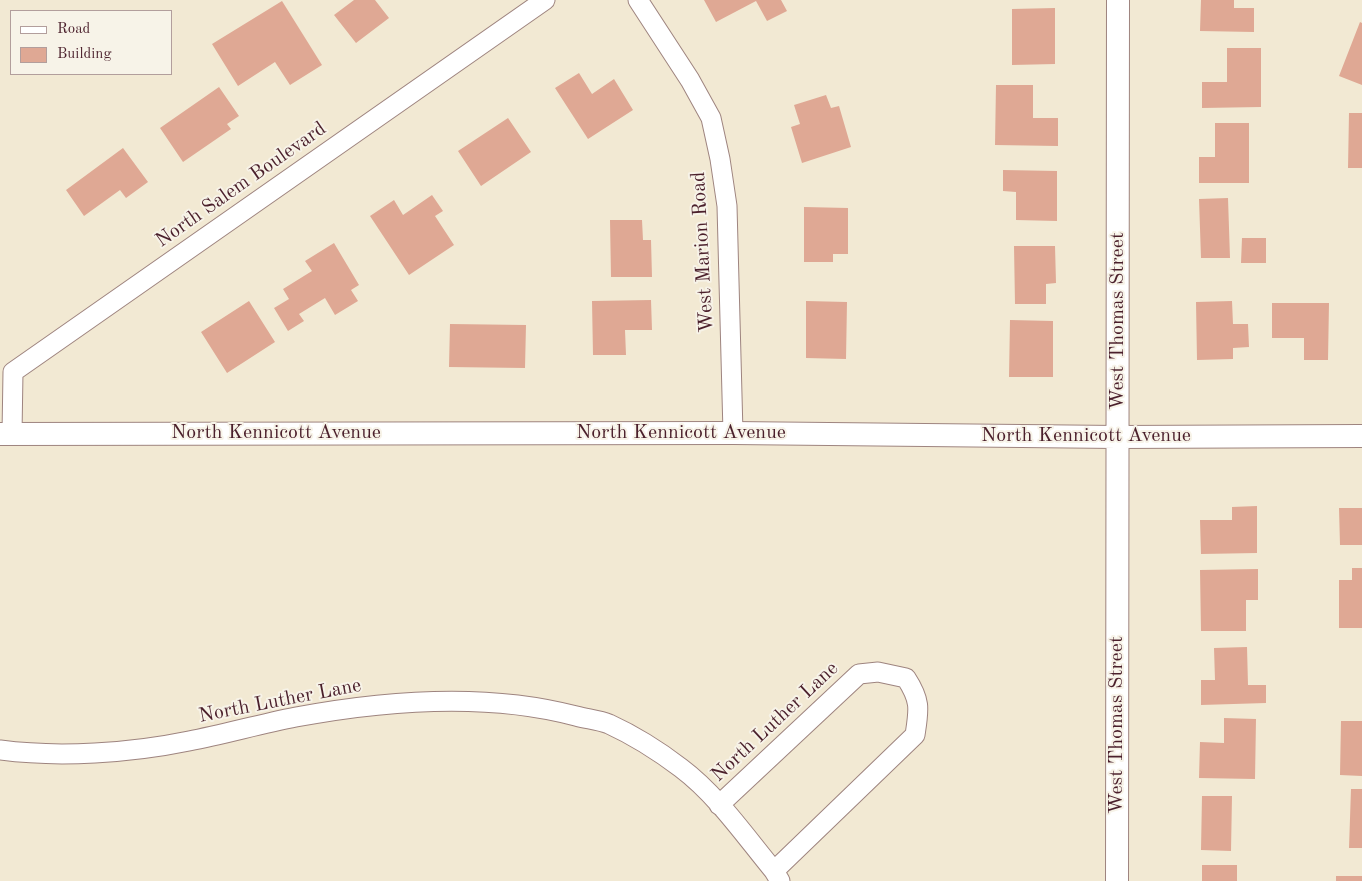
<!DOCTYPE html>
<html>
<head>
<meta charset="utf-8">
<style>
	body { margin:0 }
	#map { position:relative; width:1362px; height:881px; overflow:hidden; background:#f2e9d3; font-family:"Old Standard TT",serif }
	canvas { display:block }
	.legend { position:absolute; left:10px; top:10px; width:162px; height:65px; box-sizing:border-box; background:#f7f3e8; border:1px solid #b29e9c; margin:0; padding:6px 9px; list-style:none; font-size:15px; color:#4a1f2b }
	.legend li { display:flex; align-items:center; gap:10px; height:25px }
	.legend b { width:25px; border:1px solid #b29e9c }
</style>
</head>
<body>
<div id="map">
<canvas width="1362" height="881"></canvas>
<ul class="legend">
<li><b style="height:6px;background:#fff"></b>Road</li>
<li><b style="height:14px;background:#dfa894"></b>Building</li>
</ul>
</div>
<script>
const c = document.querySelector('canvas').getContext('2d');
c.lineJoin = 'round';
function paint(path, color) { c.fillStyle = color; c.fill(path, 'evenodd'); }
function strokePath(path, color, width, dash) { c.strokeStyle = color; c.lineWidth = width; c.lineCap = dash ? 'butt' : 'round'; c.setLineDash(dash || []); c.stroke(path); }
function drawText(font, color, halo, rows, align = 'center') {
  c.font = font + ' "Old Standard TT",serif'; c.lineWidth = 4; c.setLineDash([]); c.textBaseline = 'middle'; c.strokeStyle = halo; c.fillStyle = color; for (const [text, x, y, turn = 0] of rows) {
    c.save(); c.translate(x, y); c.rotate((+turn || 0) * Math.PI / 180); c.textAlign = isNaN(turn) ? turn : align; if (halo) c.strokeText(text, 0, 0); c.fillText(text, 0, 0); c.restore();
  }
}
const building = new Path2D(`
	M354 0H375L389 18 356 43 334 15Z
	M704 0H781L787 11 767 21 756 1 716 22Z
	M1201 0H1234V8H1254V32L1200 31Z
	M282 1 322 65 290 85 275 62 238 86 212 44Z
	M1055 8V64L1012 65V9Z
	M1360 22 1362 23V85L1339 76Z
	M1227 48H1261V107L1202 108V82H1227Z
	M579 73 592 94 614 79 633 110 588 139 555 88Z
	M996 85H1033V118H1058V146L995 145Z
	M219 87 239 116 227 124 231 129 183 162 160 128Z
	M826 95 831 108 839 106 851 147 802 163 791 127 800 124 794 105Z
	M1349 113H1362V168H1348Z
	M508 118 531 152 481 186 458 151Z
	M1215 123H1249V183H1199V157H1215Z
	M123 148 148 182 126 198 120 190 84 216 66 190Z
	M1003 170 1057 171V221L1016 220V192L1003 191Z
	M432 195 443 211 435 216 454 245 409 275 370 216 394 200 403 215Z
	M1228 198 1230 258H1201L1199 199Z
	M804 207 848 208V254H833V262H804Z
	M610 220H642L643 240H651L652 277H611Z
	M1242 238H1266V263H1241Z
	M334 243 359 285 351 290 358 301 335 315 325 298 299 314 304 321 288 331 274 308 289 299 283 289 312 271 305 261Z
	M1014 246H1055L1056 283 1046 284V304H1015Z
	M651 300 652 330H625L626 355H593L592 301Z
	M249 301 275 342 227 373 201 332Z
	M806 301 847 302 846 359 806 358Z
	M1232 301 1233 324H1248L1249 347 1233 348V359L1197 360 1196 302Z
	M1272 303H1329L1328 360H1304V338H1272Z
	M1010 320 1053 321V377H1009Z
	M450 324 526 325 525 368 449 367Z
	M1257 506V553L1201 554 1200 520H1232V507Z
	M1339 508H1362V545H1340Z
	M1352 568H1362V628H1339V580H1352Z
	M1258 569V600H1246V631H1201L1200 570Z
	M1247 647 1248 685H1266V703L1201 705V680H1215L1214 648Z
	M1224 718 1256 719 1255 779 1199 778 1200 742 1224 743Z
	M1341 721H1362V776L1340 775Z
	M1351 789H1362V848H1349Z
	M1202 796H1232L1231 851 1201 850Z
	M1202 865H1237V881H1202Z
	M1336 876H1362V881H1336Z`);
const minor = new Path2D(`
	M638 0 690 80 711 118 720 159 727 206 733 433
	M12 434 13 372 545 0
	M0 750C59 758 131 753 189 741 225 734 260 724 296 717 387 700 486 692 576 716 587 719 599 720 609 724 633 735 660 752 681 768 717 795 745 836 774 871L780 881
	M719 805 859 674 878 672 906 678C921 701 919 709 915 735L774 871`);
const tertiary = new Path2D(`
	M0 434 733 433 1117 437 1362 436
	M1117 881 1118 0`);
const streetNames = [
	["North Salem Boulevard",241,185,-35],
	["West Marion Road",703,252,-93],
	["West Thomas Street",1118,321,-90],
	["North Kennicott Avenue",276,433],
	["North Kennicott Avenue",681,433],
	["North Kennicott Avenue",1086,436],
	["North Luther Lane",280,701,-11],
	["North Luther Lane",775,722,-43],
	["West Thomas Street",1117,725,-90]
];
paint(building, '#dfa894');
strokePath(minor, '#9e847f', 21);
strokePath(tertiary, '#9e847f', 24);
strokePath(minor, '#fff', 19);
strokePath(tertiary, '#fff', 22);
drawText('20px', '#4a1f2b', '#f7f3e8', streetNames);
</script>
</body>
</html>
